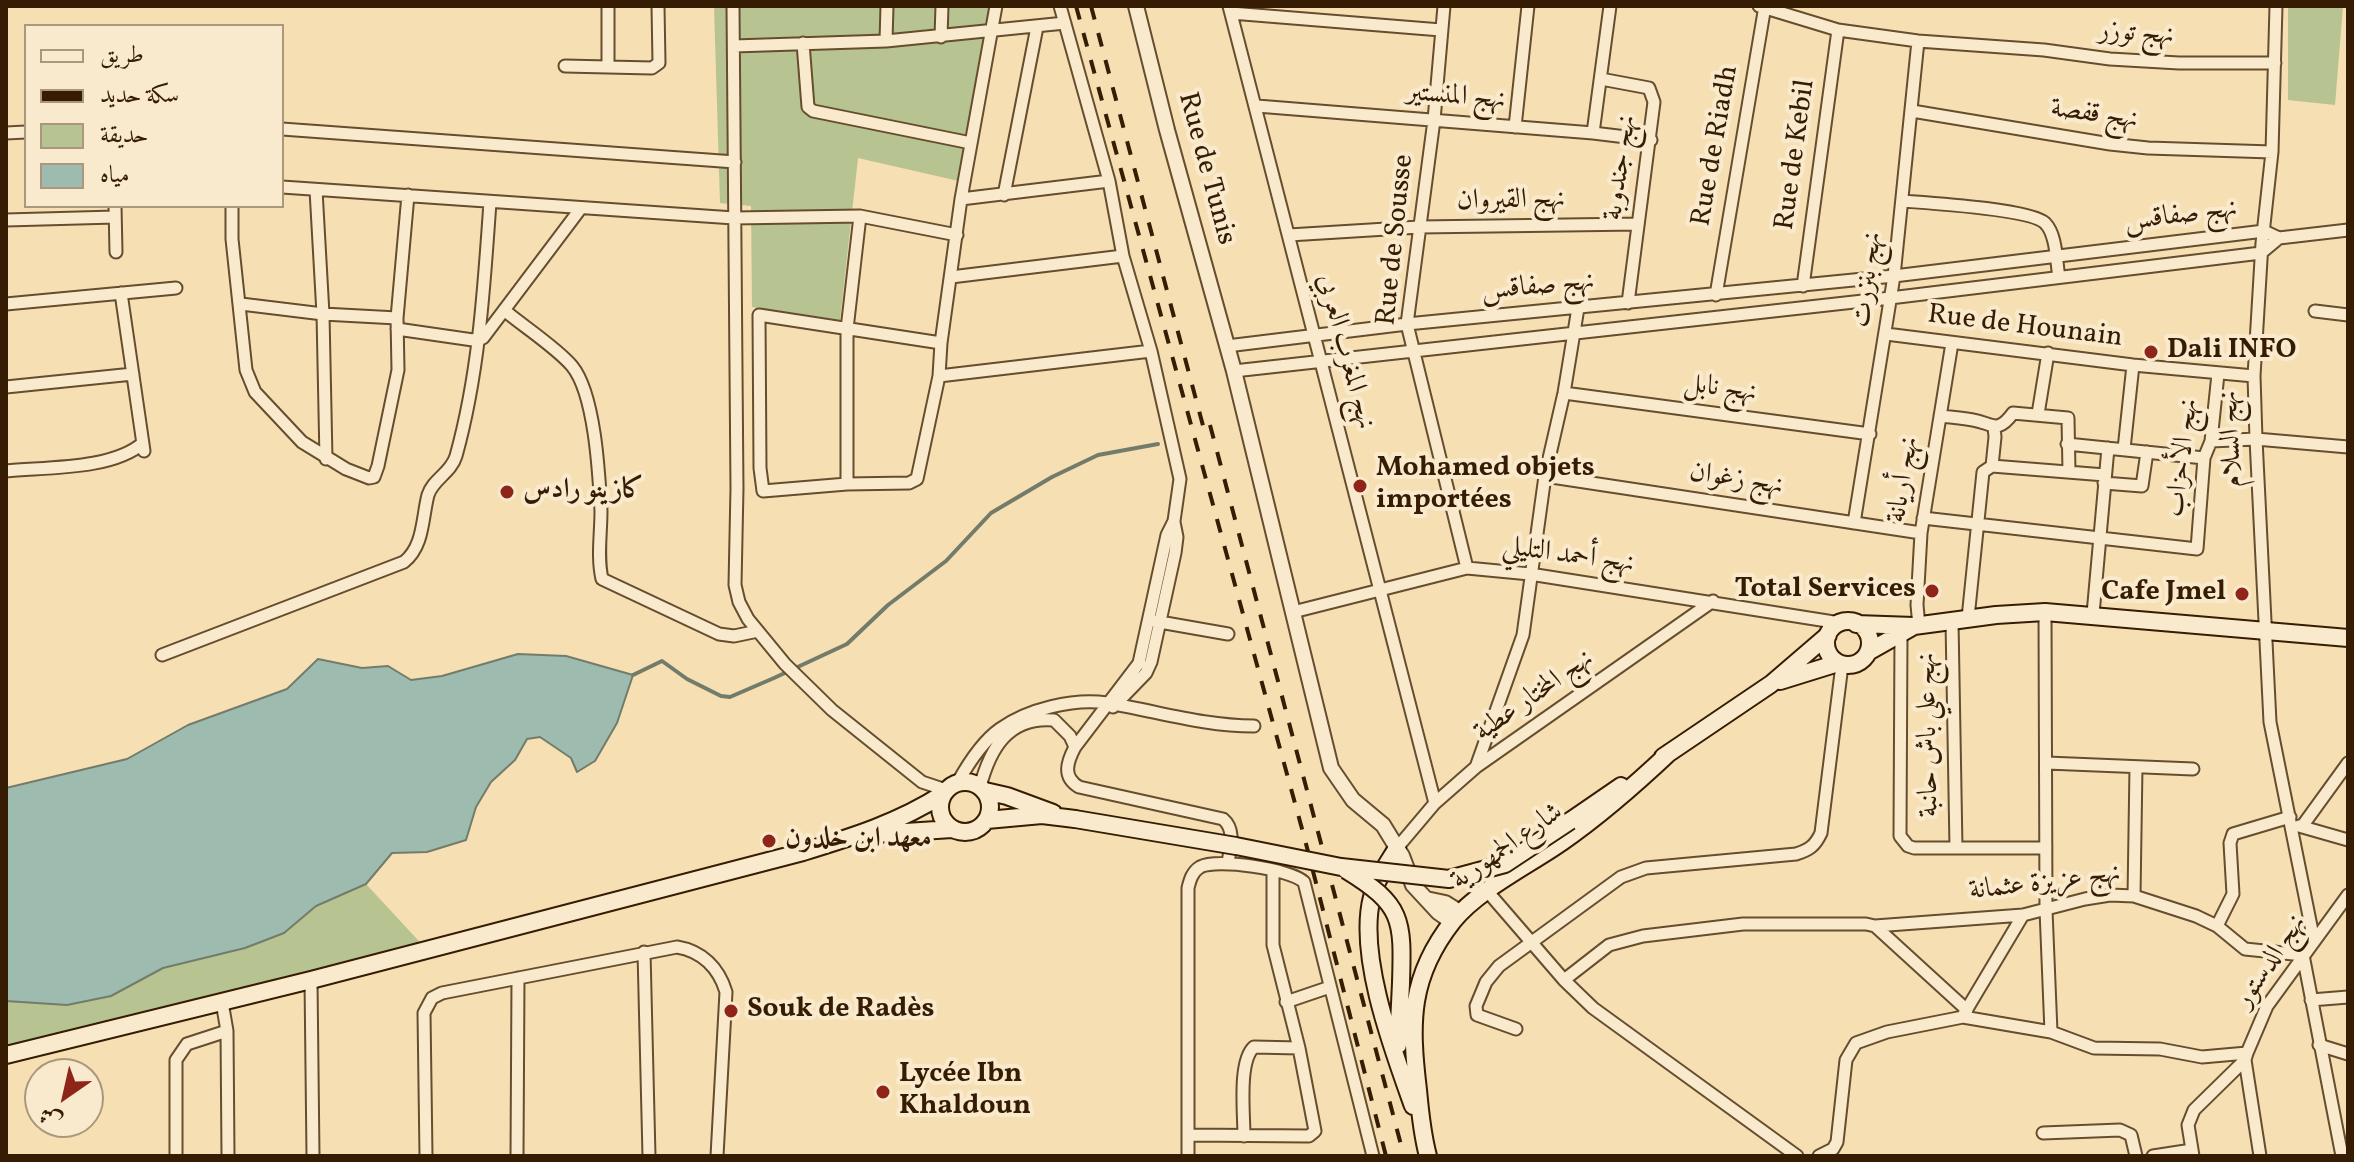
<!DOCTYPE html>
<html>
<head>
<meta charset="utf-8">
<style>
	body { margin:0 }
	#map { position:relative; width:2354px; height:1162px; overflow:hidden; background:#f6dfb3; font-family:Vollkorn,Amiri,serif }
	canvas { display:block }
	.frame { position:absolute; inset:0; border:8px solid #351c02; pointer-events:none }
	.legend { position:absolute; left:24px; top:24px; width:260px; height:184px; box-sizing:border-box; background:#f9eace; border:2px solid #ab987c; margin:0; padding:10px 14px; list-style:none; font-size:24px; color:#351c02 }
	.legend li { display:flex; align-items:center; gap:16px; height:40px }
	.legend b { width:40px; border:2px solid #ab987c }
	.north { position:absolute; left:24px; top:1058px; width:80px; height:80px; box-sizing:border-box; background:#f9eace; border:2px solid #ab987c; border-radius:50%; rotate:214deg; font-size:22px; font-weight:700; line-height:32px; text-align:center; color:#351c02 }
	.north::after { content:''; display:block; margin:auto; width:28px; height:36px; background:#8f2418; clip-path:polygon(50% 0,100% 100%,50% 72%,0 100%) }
</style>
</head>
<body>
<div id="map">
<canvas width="2354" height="1162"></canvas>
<div class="frame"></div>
<ul class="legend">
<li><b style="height:10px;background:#f9eace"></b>طريق</li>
<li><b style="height:10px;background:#351c02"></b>سكة حديد</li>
<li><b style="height:22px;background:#b7c390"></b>حديقة</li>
<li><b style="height:22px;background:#9dbcaf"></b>مياه</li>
</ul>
<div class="north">ش</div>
</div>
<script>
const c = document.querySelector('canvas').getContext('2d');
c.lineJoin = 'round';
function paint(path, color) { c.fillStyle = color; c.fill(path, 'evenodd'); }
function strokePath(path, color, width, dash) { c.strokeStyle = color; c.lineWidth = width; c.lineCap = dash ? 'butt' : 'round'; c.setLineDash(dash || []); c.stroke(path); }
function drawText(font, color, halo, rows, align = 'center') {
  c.font = font + ' Vollkorn,Amiri,serif'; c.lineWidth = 8; c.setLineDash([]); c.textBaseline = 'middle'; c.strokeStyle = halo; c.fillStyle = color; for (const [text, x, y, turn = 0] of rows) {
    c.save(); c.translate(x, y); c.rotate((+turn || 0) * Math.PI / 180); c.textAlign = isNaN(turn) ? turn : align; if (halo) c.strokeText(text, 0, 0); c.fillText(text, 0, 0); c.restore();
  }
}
const green = new Path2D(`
	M714 6H992L963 182 858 158 840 320 752 307 751 206 720 203Z
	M2288 6H2343L2335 105 2288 100Z
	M366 884 429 952 6 1050V1001L111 996 163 968 245 948 284 933 316 906Z`);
const water = new Path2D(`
	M518 654 566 656 633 675 617 723 595 761 577 772 571 758 540 737 527 739 515 760 491 782 476 807 466 840 427 852 392 853 366 884 316 906 284 933 245 948 163 968 111 996 67 1005 6 1001V788L127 759 188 725 287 689 318 659 362 668 388 666 411 680 442 676Z`);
const stream = new Path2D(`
	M633 675 662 661 687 679 721 696 730 697 774 678 847 644 888 605 946 561 991 513 1052 477 1098 455 1158 444`);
const minor = new Path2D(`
	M608 6V67L652 68 659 63 658 6
	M733 6 737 488 735 585 739 602 748 619 785 664 832 710 922 782 946 790
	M1060 6 1109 181 1123 256 1151 351 1180 479 1174 521 1167 535 1139 663 1075 747C1067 762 1062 777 1079 787L1223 819C1236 830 1230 848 1228 863
	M1229 6 1435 803
	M1444 6 1434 120 1407 324 1467 568
	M1759 6 1838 30 1918 41 2044 50 2110 59 2179 63H2275
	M2276 6 2272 152 2262 243 2254 376 2256 439 2270 722 2314 941
	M1231 13 1441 30
	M941 37 942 6
	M886 41 887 6
	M803 43 808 107 813 111 971 143
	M734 46 886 41 1065 23
	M565 66 608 67
	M1601 79 1649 88 1654 102 1628 303
	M1257 106 1593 133 1651 140
	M1912 111 2110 144 2148 148 2272 152
	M1515 127 1528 6
	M282 129 735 162
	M6 133 26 132
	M1593 133 1610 6
	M282 187 734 218 860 216 957 235
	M316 190 323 314 326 459
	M1004 195 1037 27
	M961 199 1109 181
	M1903 201C1929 203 2030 209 2045 223 2057 235 2056 262 2059 277
	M115 206 116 252
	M232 206V239L246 370 255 392 302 442 346 469 369 478 374 477 378 466 398 370 397 318 408 195
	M6 220 115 217
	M1289 235 1419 227 1638 224
	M2279 238 2348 230
	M951 277 1123 256
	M1803 286 1838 30
	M121 293 144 451
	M1716 295 1765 6
	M6 304 176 288
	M241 304 323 314 397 318
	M504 310C523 326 557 348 572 366 595 394 599 474 601 511 601 534 597 557 602 579L719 634 734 636 758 631
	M2315 311 2348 315
	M397 329 473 340 483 338 581 208
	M1886 334 2133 365 2254 376
	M941 343 759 315 760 468 763 491 847 484 909 483 917 479 939 376 941 343 961 199 996 6
	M1227 346 1407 324 1894 276 2264 231 2279 238
	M1234 371 1890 298 2261 253 2279 238
	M939 376 1151 351
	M6 387 133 374
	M1564 393 1870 434
	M2038 414 2048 353
	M1940 416C1951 417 1962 418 1973 420 1992 423 1997 435 2013 413L2068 418 2069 472
	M2211 441 2256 439 2348 447
	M2067 444 2204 458
	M2124 449 2133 365
	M1992 466 2105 475
	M6 471C46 467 112 470 143 443
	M1545 476 1921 533
	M2104 483 2142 486 2147 452
	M847 484V329L860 216
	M1923 518 2197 549 2204 458 2211 441 2218 374
	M1854 523 1894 276 1918 41
	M1293 612 1467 568 1530 574 1840 623
	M2045 612 2046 910 2051 1032
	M2093 614 2108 448
	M1968 618 1983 472 1992 466 1995 437 1994 427
	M1154 621 1228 634
	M1952 621 1956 848
	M1919 626 1917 605 1921 533 1952 343
	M1901 634 1900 836 1908 846 1914 848H2046
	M162 655 404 562C424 546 422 518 428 495 433 479 451 473 456 456 479 373 484 288 490 202
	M1113 707 1146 673 1151 662 1175 553 1177 537 1174 522
	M2047 763 2193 769
	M1476 767 1523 635 1545 476 1564 393 1578 308
	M958 782C968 764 983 741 1000 729 1028 709 1074 698 1107 703 1157 711 1203 726 1254 726
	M980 787C990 749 1008 716 1054 720L1070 736 1075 747
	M2303 825 2348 763
	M2299 826 2348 840
	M1397 848 1435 803 1476 767 1713 601
	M1488 892 1564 980 1593 1008 1797 1156
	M2134 896 2136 767
	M1875 926 2023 915 2085 899 2110 895 2134 896 2196 916 2217 926 2245 949 2303 955 2342 1156
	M2217 926 2233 894 2230 843 2233 834 2290 817
	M644 952 649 1156
	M311 980 313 1156
	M1564 980 1609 945 1643 936 1743 924H1866L1875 926 1967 1010
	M2311 1000 2348 997
	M222 1002 227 1031 228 1156
	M1286 1002 1330 987
	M1964 1014 2023 915
	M1516 1029 1477 1015 1476 1006 1486 982 1499 966 1621 877 1646 868 1796 854C1809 850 1815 846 1821 833L1842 665
	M2319 1045 2348 1054
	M2043 1133 2120 1130 2131 1135 2136 1156
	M1189 1135 1309 1136 1315 1131 1299 1048 1273 945V871
	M1244 1136C1244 1114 1238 1061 1254 1047L1299 1048
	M176 1156V1060L187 1044 227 1031
	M426 1156 424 1013 432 998 442 993 677 947C702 951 719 968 726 992L717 1156
	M517 1156 518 978
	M1188 1156V888C1190 880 1192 872 1200 867 1217 858 1290 869 1304 882L1373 1156
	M1819 1156 1833 1149 1837 1142 1846 1060 1856 1043 1887 1032 1963 1017 2051 1032 2094 1048 2160 1049 2202 1057 2247 1053
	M2153 1156 2192 1150
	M2193 1156 2188 1125 2194 1110 2245 1060
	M2260 1156 2245 1060 2247 1053 2267 1006 2348 895`);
const tertiary = new Path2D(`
	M1136 6 1167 130 1234 371 1331 768 1353 800 1383 825 1402 856 1413 885 1438 912 1452 922
	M1426 899 1445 903 1461 913`);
const secondary = new Path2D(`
	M1826 643a22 22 0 1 1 44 0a22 22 0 1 1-44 0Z
	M1856 624 1914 626 1996 615 2045 612 2348 638
	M1868 652 1914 626
	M1780 681 1838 663
	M1663 757 1771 684 1828 635
	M940 807a25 25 0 1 1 50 0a25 25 0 1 1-50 0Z
	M985 791 1007 796 1053 813
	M987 820 1042 815 1075 819
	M1570 821 1621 786
	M875 834 952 829
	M1397 848C1388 863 1376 879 1372 897 1357 955 1393 1050 1413 1106
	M1398 1045 1401 983
	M6 1055 311 980 803 852C852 837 900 822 943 794
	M1428 1156C1422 1134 1420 1112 1418 1090 1410 1023 1409 977 1453 921 1478 890 1529 865 1562 842 1601 815 1636 784 1670 752`);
const rail = new Path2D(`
	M1076 6 1304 836 1386 1156
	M1091 6 1206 437
	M1210 425 1404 1156`);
const secondaryBridge = new Path2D(`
	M1075 819 1236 846 1341 867 1449 879 1505 864 1570 821
	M1346 870C1403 905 1403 919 1401 983`);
const markers = [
	[2151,352,8,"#8f2418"],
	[1360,486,8,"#8f2418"],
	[507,492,8,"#8f2418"],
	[1932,591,8,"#8f2418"],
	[2242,594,8,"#8f2418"],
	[769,841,8,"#8f2418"],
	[731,1011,8,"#8f2418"],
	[883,1092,8,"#8f2418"]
];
const streetNames = [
	["نهج توزر",2136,35,4],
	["نهج المنستير",1456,98,5],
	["نهج قفصة",2094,116,8],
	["Rue de Riadh",1717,146,-80],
	["Rue de Kebil",1797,155,-82],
	["نهج جندوبة",1622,168,-82],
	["Rue de Tunis",1205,169,75],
	["نهج القيروان",1511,202,-1],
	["نهج صفاقس",2181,217,-7],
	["Rue de Sousse",1397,240,-84],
	["نهج بنزرت",1869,280,-83],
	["نهج صفاقس",1538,288,-5],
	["Rue de Hounain",2025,328,7],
	["نهج المغرب العربي",1344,352,75],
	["نهج نابل",1720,390,8],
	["نهج السلام",2233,439,-93],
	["نهج الأحزاب",2184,458,-83],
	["نهج أريانة",1905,480,-81],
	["نهج زغوان",1736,481,9],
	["نهج أحمد التليلي",1568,557,8],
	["نهج المختار عطية",1535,697,-35],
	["نهج علي باش حانبة",1930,735,-91],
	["شارع الجمهورية",1508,848,-35],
	["نهج عزيزة عثمانة",2045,884,-7],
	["نهج الدستور",2272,962,-56]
];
const poiNames = [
	["Dali INFO",2167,352],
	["Mohamed objets",1376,470],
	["importées",1376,502],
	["كازينو رادس",523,492],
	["Total Services",1916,591,"right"],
	["Cafe Jmel",2226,594,"right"],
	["معهد ابن خلدون",785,841],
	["Souk de Radès",747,1011],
	["Lycée Ibn",899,1076],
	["Khaldoun",899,1108]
];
paint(green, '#b7c390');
paint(water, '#9dbcaf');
strokePath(water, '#737c6a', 2);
strokePath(stream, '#737c6a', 4);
strokePath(minor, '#654d2e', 15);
strokePath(tertiary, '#654d2e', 18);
strokePath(secondary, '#351c02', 20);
strokePath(minor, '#f9eace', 11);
strokePath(tertiary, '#f9eace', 14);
strokePath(secondary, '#f9eace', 16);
strokePath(rail, '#351c02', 4, [14, 14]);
strokePath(secondaryBridge, '#351c02', 20, []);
strokePath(secondaryBridge, '#f9eace', 16);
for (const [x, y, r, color] of markers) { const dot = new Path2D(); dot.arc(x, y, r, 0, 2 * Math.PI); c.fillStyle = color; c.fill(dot); strokePath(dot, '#f9eace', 3); }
drawText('28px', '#351c02', '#f9eace', streetNames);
drawText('bold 28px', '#351c02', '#f9eace', poiNames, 'left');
</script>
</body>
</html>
